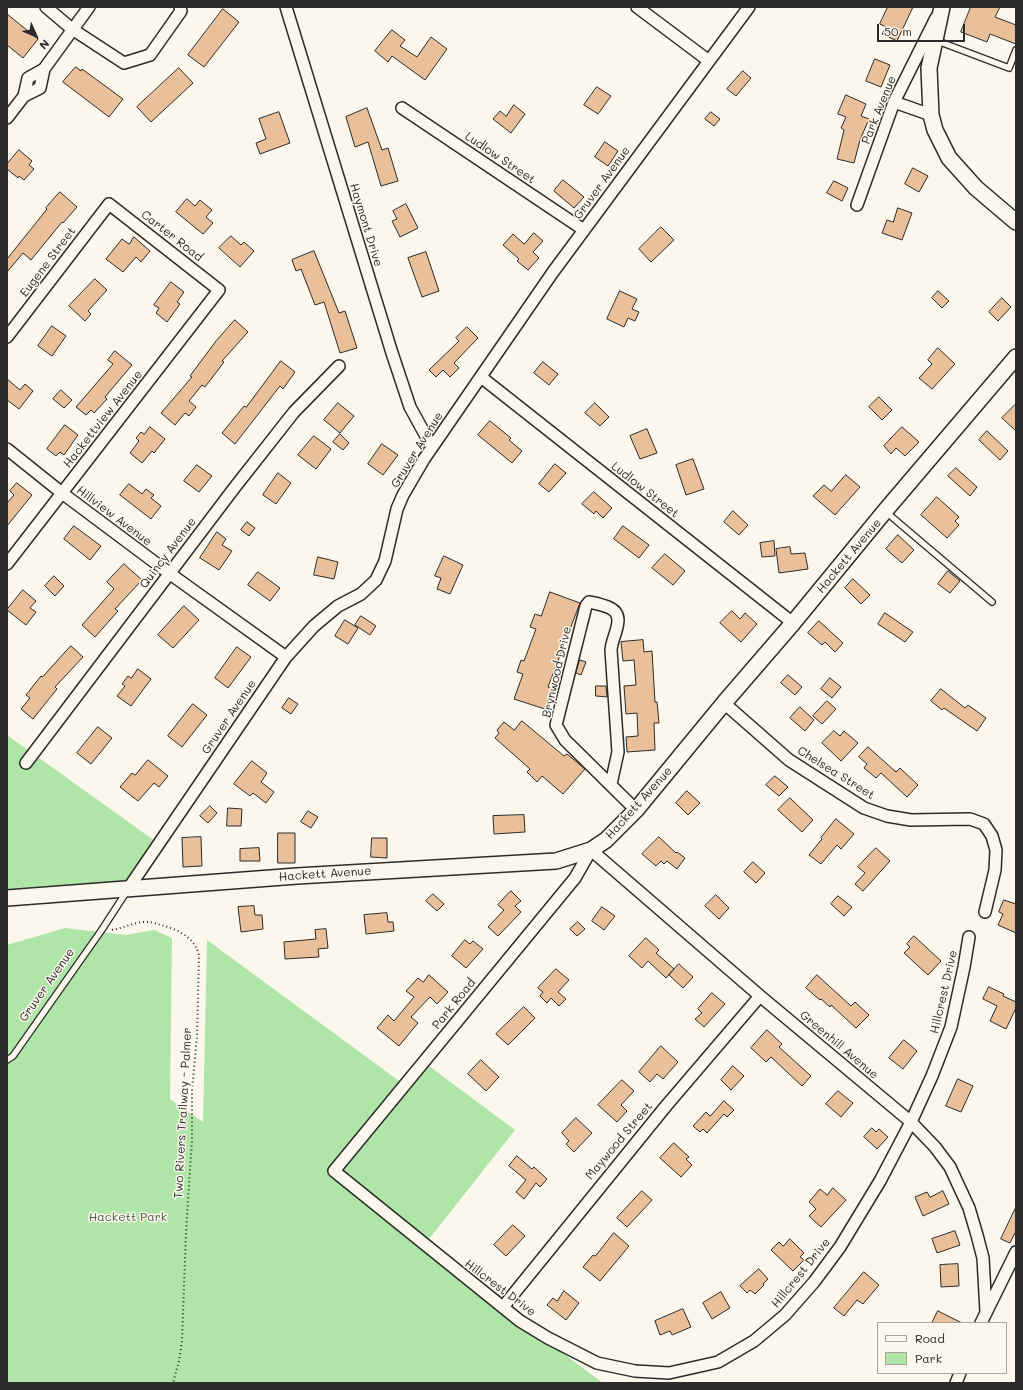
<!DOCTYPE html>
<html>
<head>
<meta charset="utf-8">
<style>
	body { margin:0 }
	#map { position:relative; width:1023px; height:1390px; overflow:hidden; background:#fbf7ec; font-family:Mali,sans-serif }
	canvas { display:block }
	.frame { position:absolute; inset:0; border:8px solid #2b2b2b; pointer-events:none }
	.legend { position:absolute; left:877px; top:1322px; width:130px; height:52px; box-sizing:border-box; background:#fbf7ec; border:1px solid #a8a59f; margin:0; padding:5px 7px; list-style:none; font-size:12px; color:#2b2b2b }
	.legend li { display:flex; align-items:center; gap:8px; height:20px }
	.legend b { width:20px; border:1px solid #a8a59f }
	.north { position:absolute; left:16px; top:16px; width:40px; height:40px; -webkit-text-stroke:3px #fbf7ec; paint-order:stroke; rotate:135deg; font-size:11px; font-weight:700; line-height:16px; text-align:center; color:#2b2b2b }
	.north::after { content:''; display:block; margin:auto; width:14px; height:18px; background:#2b2b2b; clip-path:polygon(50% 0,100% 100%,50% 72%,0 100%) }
	.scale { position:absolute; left:877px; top:24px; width:88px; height:18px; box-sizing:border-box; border:2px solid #2b2b2b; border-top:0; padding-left:5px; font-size:12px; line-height:14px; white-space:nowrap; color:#2b2b2b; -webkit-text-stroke:3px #fbf7ec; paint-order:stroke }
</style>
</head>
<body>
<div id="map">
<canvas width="1023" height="1390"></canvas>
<div class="frame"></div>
<ul class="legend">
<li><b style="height:5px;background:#fbf7ec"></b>Road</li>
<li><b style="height:11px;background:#afe6a8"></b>Park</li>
</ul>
<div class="north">N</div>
<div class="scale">50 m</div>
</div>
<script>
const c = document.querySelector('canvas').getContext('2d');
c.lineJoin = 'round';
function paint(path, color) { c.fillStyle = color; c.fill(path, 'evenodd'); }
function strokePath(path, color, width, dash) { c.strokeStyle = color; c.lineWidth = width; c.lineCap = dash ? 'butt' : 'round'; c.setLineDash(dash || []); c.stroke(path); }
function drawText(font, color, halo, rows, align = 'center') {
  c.font = font + ' Mali,sans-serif'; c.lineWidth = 3; c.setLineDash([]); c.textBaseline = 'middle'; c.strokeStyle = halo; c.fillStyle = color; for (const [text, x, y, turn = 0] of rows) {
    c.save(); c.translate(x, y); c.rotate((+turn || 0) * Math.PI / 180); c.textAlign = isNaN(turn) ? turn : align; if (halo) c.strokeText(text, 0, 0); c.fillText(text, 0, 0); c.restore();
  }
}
const green = new Path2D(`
	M7 735 155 841 128 889 7 898Z
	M65 928 126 935 154 930 172 938 170 1099 203 1122 207 940 410 1089 429 1066 515 1130 422 1248 603 1383H7V945Z`);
const building = new Path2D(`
	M888 7H913L897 41 882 34 886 27 880 24Z
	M971 7H1000L995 17 1016 25V44L990 34 987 42 961 32Z
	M223 9 239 22 204 67 188 55Z
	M7 14 38 39 23 58 7 45Z
	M392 30 405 40 400 46 417 57 431 37 447 49 425 80 392 56 388 62 375 51Z
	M875 59 890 65 881 87 866 81Z
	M76 67 81 71 82 69 123 99 109 117 63 82Z
	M179 68 193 83 151 122 137 107Z
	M743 71 751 78 736 96 727 89Z
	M597 87 611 96 598 114 584 105Z
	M846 95 866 104 861 116 869 119 860 140 854 163 837 159 844 130 841 128 846 117 838 114Z
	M514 105 525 114 511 133 493 119 500 111 506 116Z
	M367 108 382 150 388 148 398 181 381 186 368 142 355 147 346 117Z
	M279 112 290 143 260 154 256 143 266 139 259 119Z
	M711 112 720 119 714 126 705 119Z
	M605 142 618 151 608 166 595 157Z
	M19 150 32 161 29 165 34 169 24 180 19 176 18 178 7 169V164Z
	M913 168 928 176 919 192 905 184Z
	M563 180 584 197 574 208 554 191Z
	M834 181 848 188 842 201 827 193Z
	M60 192 77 207 63 223 62 222 31 260 23 253 7 272V259L47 209 46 208Z
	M187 199 195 206 200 200 212 210 206 217 213 223 203 234 176 212Z
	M406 204 418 228 400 237 392 221 397 219 393 211Z
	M898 208 912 213 902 240 882 233 887 220 893 222Z
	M661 227 674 240 651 262 639 249Z
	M534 233 543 241 533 252 539 258 528 270 517 261 519 259 503 245 513 234 524 244Z
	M231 236 241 245 244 242 254 251 240 267 219 248Z
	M134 237 150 251 141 262 136 257 123 272 106 259 122 239 129 244Z
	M314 251 339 313 345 311 357 348 340 353 324 302 315 305 301 269 296 271 292 260Z
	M426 252 439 291 422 297 408 258Z
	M95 279 107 290 88 311 91 314 85 321 69 306Z
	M171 282 184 292 177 302 180 304 167 322 156 313 159 308 154 305Z
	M620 291 637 299 632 309 639 312 635 321 628 318 624 327 607 319Z
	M938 291 949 301 942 308 932 298Z
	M1002 298 1011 307 998 321 989 312Z
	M235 320 248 332 222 361 224 362 205 387 202 385 189 401 196 407 189 416 185 413 175 425 161 413 192 377 190 376 216 341Z
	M52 326 66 336 52 356 38 346Z
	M467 327 478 338 454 363 459 368 450 377 443 370 436 377 429 370 459 341 456 338Z
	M938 348 955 364 932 389 919 378 932 364 928 360Z
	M115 351 132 365 105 397 107 399 94 413 91 410 86 415 76 407 113 364 108 360Z
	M281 361 295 372 283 389 280 386 235 444 222 433 244 406 246 407Z
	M543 362 558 374 549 385 534 373Z
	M7 379 20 390 25 384 33 391 19 409 7 400Z
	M61 390 72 400 64 408 53 399Z
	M879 397 892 410 882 420 869 407Z
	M338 403 354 416 340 433 324 420Z
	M595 403 609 417 600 426 585 413Z
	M1016 404V431L1002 418Z
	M490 421 511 438 509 440 522 451 512 463 478 435Z
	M65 425 78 435 64 455 60 452 56 456 47 449Z
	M150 427 165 439 154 453 152 451 142 463 130 453 139 441 136 438 141 432 144 434Z
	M902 427 919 442 905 456 896 448 891 454 884 446Z
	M647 429 657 453 640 459 630 436Z
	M987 431 1008 451 1000 460 979 440Z
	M340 434 349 443 343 450 333 442Z
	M314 436 331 449 316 469 298 455Z
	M382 444 398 455 383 475 368 464Z
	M693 459 704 489 686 495 676 465Z
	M555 464 566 473 549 492 539 484Z
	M197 465 212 476 199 492 184 481Z
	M956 468 977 487 970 496 948 476Z
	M278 473 291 483 276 504 263 495Z
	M846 475 860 487 835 515 813 496 824 485 831 491Z
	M17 483 32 495 7 526V503L14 495 10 491Z
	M129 484 142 494 146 489 154 495 151 498 161 506 151 519 120 495Z
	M594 492 612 508 603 518 596 511 594 514 582 504Z
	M937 497 959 517 955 521 959 525 947 538 921 515Z
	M733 511 748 525 739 535 724 522Z
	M247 522 255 528 249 536 241 530Z
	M74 526 101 546 90 560 64 539Z
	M623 526 649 545 639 558 614 539Z
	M217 532 226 539 222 545 232 551 219 570 200 558Z
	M898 535 914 550 902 563 886 549Z
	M774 541 775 556 762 557 760 543Z
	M790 547 791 554 805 553 808 569 779 573 776 549Z
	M665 554 685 571 673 585 652 568Z
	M444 556 463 565 450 594 437 589 441 578 435 576Z
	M318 557 338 562 334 579 314 575Z
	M124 564 142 580 115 609 118 611 95 637 82 625 114 589 107 582Z
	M948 571 960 581 950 593 938 584Z
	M258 572 280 588 270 601 248 585Z
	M54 576 64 586 55 596 45 586Z
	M853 579 870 595 861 604 845 588Z
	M23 590 36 601 30 608 36 612 26 625 7 610Z
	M550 592 580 603 548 687 552 689 545 709 514 699 523 674 517 672 521 660 524 661 536 629 530 627 535 614 541 616Z
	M184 606 199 620 173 648 158 635Z
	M732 611 740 619 745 613 757 624 741 642 720 623Z
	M885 613 913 632 905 642 878 624Z
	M361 616 376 626 370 635 355 625Z
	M345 620 358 628 348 644 335 636Z
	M819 621 843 643 835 652 825 642 822 645 808 633Z
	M643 640 644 652 652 651 655 702H657L659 723H654L655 750 627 752 626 737 638 736 637 713 626 714 624 686 636 685 634 660 623 661 621 642Z
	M71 646 83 657 55 687 57 689 33 719 21 709 30 698 26 695 41 676 42 677Z
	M237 647 251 657 228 688 215 678Z
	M580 660 586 662 581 675 576 673Z
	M138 669 151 679 131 706 117 696 125 686 122 684 128 676 131 678Z
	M788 675 802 687 795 695 781 683Z
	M830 678 841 687 832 698 821 689Z
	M596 686H606L607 697 596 696Z
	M941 689 965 708 968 705 986 718 977 731 944 708 942 710 931 701Z
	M289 698 298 704 291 714 282 708Z
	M827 701 836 709 822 724 813 716Z
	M193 704 207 715 182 747 168 736Z
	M800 707 814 720 805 731 790 718Z
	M522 721 564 756 567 754 585 769 563 794 542 776 537 782 527 772 530 769 495 738 499 733 497 730 504 722 514 730Z
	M98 727 112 738 91 764 77 753Z
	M834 731 840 736 844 731 858 743 841 761 822 743Z
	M868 747 896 772 900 768 918 785 907 797 881 773 876 778 864 768 867 764 859 757Z
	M148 760 168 776 159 787 154 783 138 801 120 787 132 773 135 775Z
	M252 761 267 773 261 782 274 792 266 803 253 793 250 796 234 784Z
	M775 776 788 787 779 796 766 785Z
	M687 791 700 803 688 815 676 803Z
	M790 798 813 820 802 832 778 810Z
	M210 806 217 813 208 823 200 816Z
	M228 808 242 809 241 826H227Z
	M308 811 318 817 311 828 301 822Z
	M524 815 525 832 494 834 493 816Z
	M836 819 854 834 841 849 837 845 821 864 809 855 822 839 821 838Z
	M278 833H295V863H278Z
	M201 837 202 866 183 867 182 838Z
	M659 837 676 853 677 852 685 858 677 869 667 861 664 864 661 861 656 866 642 854Z
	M372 838H387V858L371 857Z
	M259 848 260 861H240V849Z
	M876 848 890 861 863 891 855 884 865 873 858 867Z
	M753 862 765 873 756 883 744 872Z
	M511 891 521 901 515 906 521 912 498 936 488 927 504 910 498 905Z
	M433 894 444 904 437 911 426 901Z
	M716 895 729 908 719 919 705 906Z
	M838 896 852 907 844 916 831 904Z
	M1004 900 1016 904V933L998 925 1003 914 999 912Z
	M254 906 255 915H262L263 929 241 932 238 907Z
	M602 907 615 916 604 930 592 921Z
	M387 913 388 922H393L394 931 366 934 364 915Z
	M578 922 585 929 577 936 570 929Z
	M326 929 328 948 318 949 319 957 285 959 284 942 316 939 315 930Z
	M914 936 941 961 928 975 904 953 910 947 907 944Z
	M646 938 659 950 656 953 674 969 666 978 648 961 642 968 629 956Z
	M465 940 470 944 473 941 483 949 466 968 452 956Z
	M679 964 693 977 683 988 669 975Z
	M556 969 569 980 558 992 566 999 559 1006 551 998 547 1003 540 996 543 992 538 988Z
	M429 975 448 992 437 1004 430 997 411 1017 418 1023 399 1046 377 1028 388 1015 394 1021 414 997 406 991 418 978 423 982Z
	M817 975 851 1006 855 1002 869 1015 856 1028 831 1005 830 1007 821 999 820 1000 806 988Z
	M989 987 1004 994 1003 996 1016 1002V1008L1006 1029 990 1021 997 1006 983 999Z
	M712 993 725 1004 704 1027 695 1019 702 1013 698 1009Z
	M524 1007 535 1018 508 1045 496 1034Z
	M767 1030 782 1044 779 1047 811 1076 802 1086 771 1057 766 1062 751 1048Z
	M904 1040 917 1051 903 1069 889 1058Z
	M661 1046 678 1062 663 1079 657 1074 650 1082 639 1072Z
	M481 1060 499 1077 486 1091 468 1074Z
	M733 1066 744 1076 731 1090 721 1080Z
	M958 1079 973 1086 961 1112 946 1106Z
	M622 1080 634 1091 621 1105 627 1111 617 1122 598 1105Z
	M838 1091 853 1103 841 1117 826 1104Z
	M724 1101 734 1110 727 1117 724 1114 707 1133 703 1129 700 1132 693 1126 706 1112 710 1116Z
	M576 1118 592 1133 574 1152 566 1144 569 1141 562 1133Z
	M872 1128 876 1132 879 1129 888 1137 877 1149 864 1137Z
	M674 1143 689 1157 686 1159 692 1165 681 1177 660 1158Z
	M517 1156 532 1169 534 1167 547 1179 540 1187 536 1183 524 1199 516 1192 526 1180 509 1166Z
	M833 1188 846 1200 821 1227 809 1216 816 1209 809 1202 820 1189 827 1195Z
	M642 1191 652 1200 627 1227 617 1218Z
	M943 1191 949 1204 923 1216 915 1197 927 1192 930 1197Z
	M1016 1207V1231L1010 1243 1001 1239Z
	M513 1225 525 1236 506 1256 494 1245Z
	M955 1231 960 1245 937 1253 932 1239Z
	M614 1233 629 1246 600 1281 583 1267 593 1255 595 1256Z
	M790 1239 804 1253 800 1257 804 1260 793 1271 771 1250 779 1242 783 1246Z
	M958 1264 959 1286 941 1287 940 1265Z
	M759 1269 768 1279 763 1284 764 1285 755 1294 750 1290 747 1293 740 1286Z
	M864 1272 879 1285 863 1304 857 1300 844 1316 834 1308Z
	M564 1291 579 1303 566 1320 547 1305 553 1298 557 1301Z
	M721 1292 730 1308 712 1319 703 1303Z
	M683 1309 691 1327 672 1335 670 1331 660 1335 655 1321Z
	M938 1311 962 1323H932Z`);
const path = new Path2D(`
	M112 930C124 928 136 921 148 922 152 922 157 924 161 925 177 929 196 938 199 956L197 1036 192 1090V1139L186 1232 182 1341 179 1361 173 1383`);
const service = new Path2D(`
	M935 40 1009 68 1016 50
	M886 512 992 602
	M7 1060 13 1056 101 931 127 891`);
const minor = new Path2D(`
	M46 7 72 29 124 63 150 55 181 11 180 7
	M286 7 392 353 410 407 432 447
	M637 7 709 61
	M24 96 28 78 44 69
	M894 102 931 115
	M402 108 584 230
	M7 118 24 96 40 88 44 69 89 7
	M857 205 894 102 936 18
	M7 337 109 204 219 290 7 564
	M481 377 793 623
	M7 449 62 493 169 573 286 657
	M724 703 789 760 864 808 887 816 911 820 970 819 984 824 992 836 996 850 995 870 985 912
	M26 763 235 487 294 412 339 366
	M611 784 618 752 611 650C612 635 628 615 608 607 602 605 596 603 589 602L586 606 556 725 565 740 636 810
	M128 889 286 657 314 626 338 606 361 594 376 580 385 561 397 509 403 495 424 459 553 272 749 7
	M969 937 964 967 951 1027 932 1076 911 1122 880 1181 840 1247 814 1282 785 1315 754 1341 718 1362 669 1373 635 1371 597 1363 548 1338 520 1321 334 1171 575 878 591 850 760 996 911 1122 935 1147 950 1167 969 1208 977 1235 983 1258 986 1312
	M503 1307 666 1106 760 996
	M981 1323 1016 1252
	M956 1383 960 1373`);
const secondary = new Path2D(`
	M942 7 929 68 931 115 935 130 949 158 976 188 1016 222
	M7 898 297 876 556 861 591 850 606 840 636 810 724 703 793 623 885 511 1016 357`);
const streetNames = [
	["Park Avenue",879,110,-68],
	["Ludlow Street",500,158,34],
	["Gruver Avenue",602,183,-54],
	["Haymont Drive",366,225,73],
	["Carter Road",172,236,38],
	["Eugene Street",48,262,-53],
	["Hackettview Avenue",103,419,-52],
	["Gruver Avenue",417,450,-58],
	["Ludlow Street",645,490,38],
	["Hillview Avenue",114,516,37],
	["Quincy Avenue",168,553,-53],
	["Hackett Avenue",849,556,-50],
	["Brynwood Drive",557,672,-77],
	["Gruver Avenue",229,717,-56],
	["Chelsea Street",836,773,32],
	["Hackett Avenue",639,803,-48],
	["Hackett Avenue",325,874,-4],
	["Gruver Avenue",47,985,-55],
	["Hillcrest Drive",944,992,-77],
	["Park Road",454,1004,-51],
	["Greenhill Avenue",839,1045,40],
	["Two Rivers Trailway - Palmer",183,1113,-87],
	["Maywood Street",619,1141,-50],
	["Hillcrest Drive",801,1273,-51],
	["Hillcrest Drive",500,1288,37]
];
const parkNames = [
	["Hackett Park",128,1217]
];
paint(green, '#afe6a8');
paint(building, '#e9c099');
strokePath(building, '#2b2b2b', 1);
strokePath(service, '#2b2b2b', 8);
strokePath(minor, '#2b2b2b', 14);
strokePath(secondary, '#2b2b2b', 18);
strokePath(path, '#2b2b2b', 2, [1, 3]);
strokePath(service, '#fbf7ec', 5.5);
strokePath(minor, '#fbf7ec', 11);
strokePath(secondary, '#fbf7ec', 15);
drawText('12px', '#2b2b2b', '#fbf7ec', streetNames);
drawText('12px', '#4c5a4a', '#fbf7ec', parkNames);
</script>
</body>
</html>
